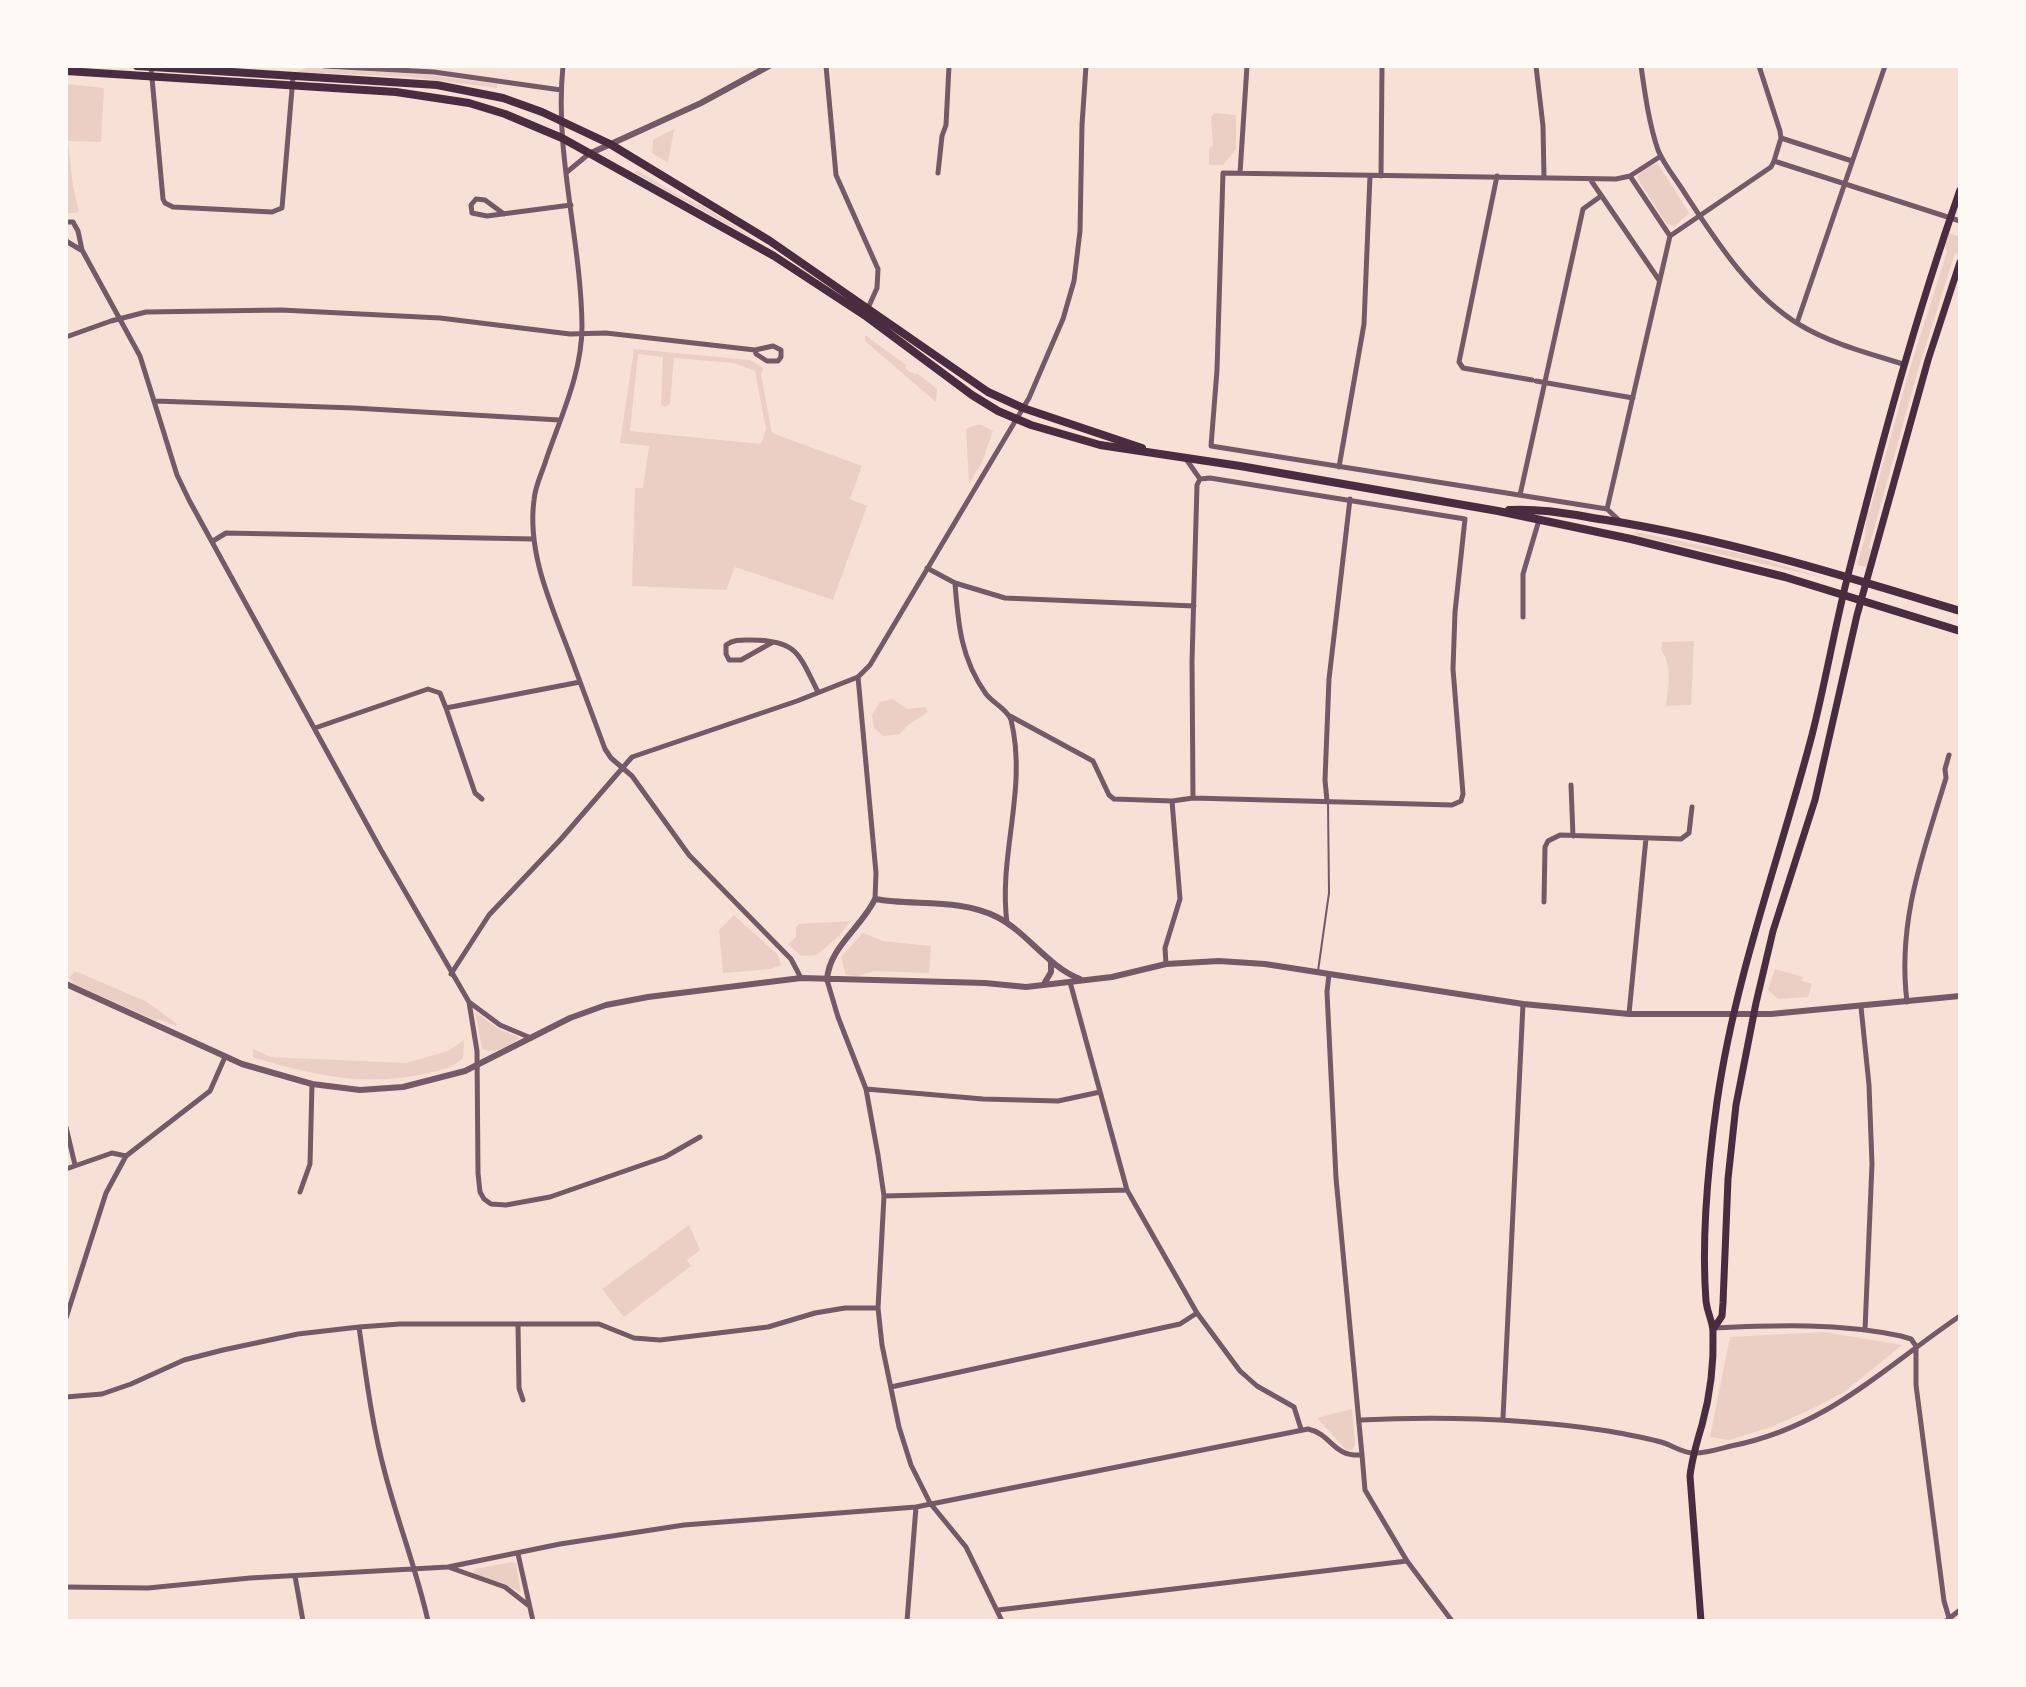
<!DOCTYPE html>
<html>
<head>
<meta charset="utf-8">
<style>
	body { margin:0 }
	#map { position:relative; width:2026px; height:1687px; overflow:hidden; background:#f7e1d7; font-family:"Public Sans",sans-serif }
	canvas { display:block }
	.frame { position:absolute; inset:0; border:68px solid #fffaf5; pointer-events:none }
</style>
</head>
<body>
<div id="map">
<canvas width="2026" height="1687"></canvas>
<div class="frame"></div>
</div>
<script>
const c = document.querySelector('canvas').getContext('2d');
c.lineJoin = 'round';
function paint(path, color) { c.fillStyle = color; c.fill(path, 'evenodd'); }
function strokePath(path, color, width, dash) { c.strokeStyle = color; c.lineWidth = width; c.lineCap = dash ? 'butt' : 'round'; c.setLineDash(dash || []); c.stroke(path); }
const green = new Path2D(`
	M311 66 323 69 422 74 497 84V88L409 77 297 72Z
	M66 84 104 88 101 142 68 141 73 186 79 212 66 214Z
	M1215 113 1236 115V149L1223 165H1209V149L1213 145 1211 117Z
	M674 129 668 163 652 153 653 140Z
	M1658 164 1689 213 1675 226 1667 224 1637 178C1640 171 1651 164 1658 164Z
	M637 170 676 194 704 207 758 241 635 173Z
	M1949 233 1960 237 1958 254 1955 253 1918 370 1869 547 1871 549 1866 567 1857 565 1865 538 1867 509 1870 510 1910 368 1947 252 1945 246Z
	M865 335 906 365V369L914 374H918L937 389 936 402 865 341Z
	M634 349 750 360 763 368 761 375 772 433 862 466 850 499 867 506 833 600 735 567 726 590 632 586 635 488H643L649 446 620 443ZM638 354 663 357 661 404 665 407 670 404 674 358 734 363 755 371 766 429 761 444 630 431Z
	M976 425H982L993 431 982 462 969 484 966 429Z
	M1636 532 1748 555 1825 578 1635 535Z
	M1694 641 1691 705 1666 706C1668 687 1673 666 1661 650L1662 642Z
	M893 699 907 709 925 707 928 712 908 725 900 734 884 736 874 728 872 715 880 702Z
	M734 915 778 955 781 965 771 969 723 973 719 930Z
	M850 921 840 935 817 955 801 956 788 944 796 937V927L799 924Z
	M863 933 883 941 931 946 929 973 874 971 858 976 846 975 841 957Z
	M1775 969 1803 977 1802 981 1812 984 1808 997 1778 999 1768 990Z
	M75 971 147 1002 177 1024 176 1026 158 1019 157 1021 74 984 69 978Z
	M475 1012 497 1028 520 1038C509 1044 493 1057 482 1048Z
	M464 1040 463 1058C454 1067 442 1070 429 1073 366 1087 313 1076 253 1057V1049L271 1057 406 1063 448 1051Z
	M689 1225 700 1250 687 1260 691 1266 624 1317 602 1289Z
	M1824 1332 1902 1345 1844 1392 1814 1408 1771 1427 1729 1440 1710 1437 1730 1337Z
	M1352 1409 1355 1444 1353 1449 1347 1451 1317 1418Z
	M512 1562 516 1563 521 1593 506 1584 473 1575 475 1569Z`);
const service = new Path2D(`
	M1318 971 1329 893 1328 802`);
const minor = new Path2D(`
	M324 66 434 72 561 90
	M563 66C554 153 581 239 582 326 582 373 561 416 546 460 542 473 535 486 534 500 527 553 551 604 569 652 581 684 593 717 605 749L611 758 632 776 689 855 791 959 801 978
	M826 66 836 175 878 269 877 288 868 308
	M1536 66 1543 126 1544 177
	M1641 66C1645 94 1649 124 1658 150 1664 165 1676 179 1684 192 1715 239 1750 295 1800 325 1832 344 1868 353 1903 364
	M1759 66 1780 131 1781 138 1774 161
	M151 67 163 199 165 203 173 207 272 212 282 208 293 77
	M1781 138 1852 161
	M567 172 590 153
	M938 173 942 136 946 125 949 66
	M1240 173 1247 66
	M1381 176 1382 66
	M1497 176 1459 362 1463 368 1532 380
	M1630 176 1670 236
	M1590 179 1659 280
	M504 214 485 200 476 199 471 205 472 213 487 216 571 205
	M66 222H73L78 231 82 250 140 356 177 475 189 500 381 850 469 1002 477 1051 478 1173 480 1192 484 1199 491 1204 506 1205 550 1197 665 1157 700 1137
	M1670 236 1771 167 1774 161 1960 221
	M66 241 81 250
	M1797 323 1885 66
	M66 337 111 321 146 312 281 310 440 318 570 334 606 333 755 350
	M773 346 781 350V357L778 361H767L756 354 755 350Z
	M1536 381 1633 398
	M155 401 354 408 559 420
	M1186 459 1200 479
	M1339 467 1364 324 1370 176
	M1520 495 1583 209 1601 196
	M1607 509 1211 446 1217 370 1223 173 1616 179 1630 176 1661 156
	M1607 509 1670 236
	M1607 509 1621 522
	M213 541 226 533 533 539
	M927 568 955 583 1005 598 1194 606
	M955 583C958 624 961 659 986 694 993 703 1008 710 1011 720 1028 788 998 855 1007 923
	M1523 617V574L1539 520
	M773 642 741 660H729L726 654V645C734 639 742 640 751 640 798 640 799 655 818 692
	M858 677 876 873 875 899
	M446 708 475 793 482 799
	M1010 716 1093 761 1109 795 1114 799 1172 801 1180 899 1165 948 1166 964
	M315 728 428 689 440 693 446 708 580 682
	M1571 785 1573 836
	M1193 798 1192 661 1197 485 1200 479
	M1172 801 1193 798 1452 805 1461 801 1463 794 1453 669 1455 612 1465 519 1210 478 1200 479
	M1327 801 1325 780 1329 679 1350 499
	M1544 902 1545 847 1548 841 1560 835 1681 839 1689 833 1692 807
	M451 974 489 915 561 839 632 757 797 701 858 677 870 665 1029 398 1063 319 1074 281 1080 231 1082 125 1086 66
	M1329 974 1327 992 1336 1178 1362 1455
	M827 980 838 1017 866 1089 878 1155 884 1196 878 1308 882 1345 899 1427 911 1465 930 1503 966 1547 1002 1621
	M1070 982 1127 1190 1197 1313 1240 1371 1257 1386 1294 1407 1301 1429
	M469 1002 500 1025 531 1038
	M1907 1002C1897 921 1923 854 1946 778L1945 769 1949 755
	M1861 1007 1869 1085 1872 1164 1865 1330
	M1629 1014 1646 838
	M866 1089 983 1099 1058 1101 1100 1092
	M66 1127 75 1165
	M66 1169 112 1153 126 1156
	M300 1192 310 1164 312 1084
	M884 1196 1127 1190
	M66 1318 106 1193 126 1156 210 1091 225 1057
	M518 1324 519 1388 523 1400
	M359 1327C366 1376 372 1425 385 1473 398 1523 417 1571 428 1621
	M1714 1328C1778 1325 1839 1323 1901 1336L1911 1339 1916 1346
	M1916 1347V1385L1944 1601 1949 1618
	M891 1387 1180 1324 1197 1313
	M66 1397 102 1394 131 1384 184 1360 223 1350 298 1334 359 1327 400 1324H599L634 1338 660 1340 768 1327 815 1313 845 1308H878
	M1503 1418 1523 1004
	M1360 1420C1445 1416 1523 1418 1608 1431 1625 1434 1644 1437 1661 1442 1672 1445 1684 1454 1695 1453 1707 1453 1719 1449 1731 1446 1827 1427 1882 1369 1960 1316
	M518 1554 533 1621
	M451 1568 505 1587 528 1605
	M295 1576 303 1621
	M66 1587 148 1588 250 1578 448 1567 560 1544 684 1525 916 1507 1308 1429C1332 1434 1332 1457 1362 1455L1365 1490 1407 1561 1452 1621
	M998 1610 1407 1561
	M907 1621 916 1507
	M1946 1621 1960 1610`);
const tertiary = new Path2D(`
	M591 153 701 103 769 66
	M827 980C829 947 862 927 875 899 914 906 960 898 997 917 1028 933 1047 966 1080 979
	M66 984 242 1064 312 1084 360 1090 403 1087 465 1071 570 1018 606 1005 648 997 801 978 985 983 1026 987 1112 977 1166 964 1219 961 1265 964 1523 1004 1629 1014H1771L1960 996
	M1044 984 1051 972V962`);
const secondary = new Path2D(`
	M1714 1328 1722 1316 1723 1303 1728 1179 1736 1105 1756 1003 1773 931 1815 800 1857 615 1928 360 1960 262
	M1701 1621 1690 1476C1692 1458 1697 1442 1702 1425 1710 1396 1714 1362 1713 1332 1713 1322 1707 1312 1706 1301 1701 1236 1708 1166 1717 1102 1735 976 1780 857 1812 735 1825 684 1834 631 1847 579 1880 448 1915 318 1960 190`);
const primary = new Path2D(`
	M137 66 437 85 503 98 542 112 610 144 770 241 988 392 1023 408 1142 448
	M66 71 396 92 469 103 505 114 562 138 774 256 867 317 972 395 998 411 1031 425 1100 445 1240 466 1498 511 1631 539 1785 577 1960 631
	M1509 510C1542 508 1574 515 1606 520 1726 539 1844 576 1960 611`);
paint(green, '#ebcfc5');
strokePath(service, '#755966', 2);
strokePath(minor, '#755966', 5);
strokePath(tertiary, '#755966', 6);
strokePath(secondary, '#4a2c40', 7);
strokePath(primary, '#4a2c40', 8);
</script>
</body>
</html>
